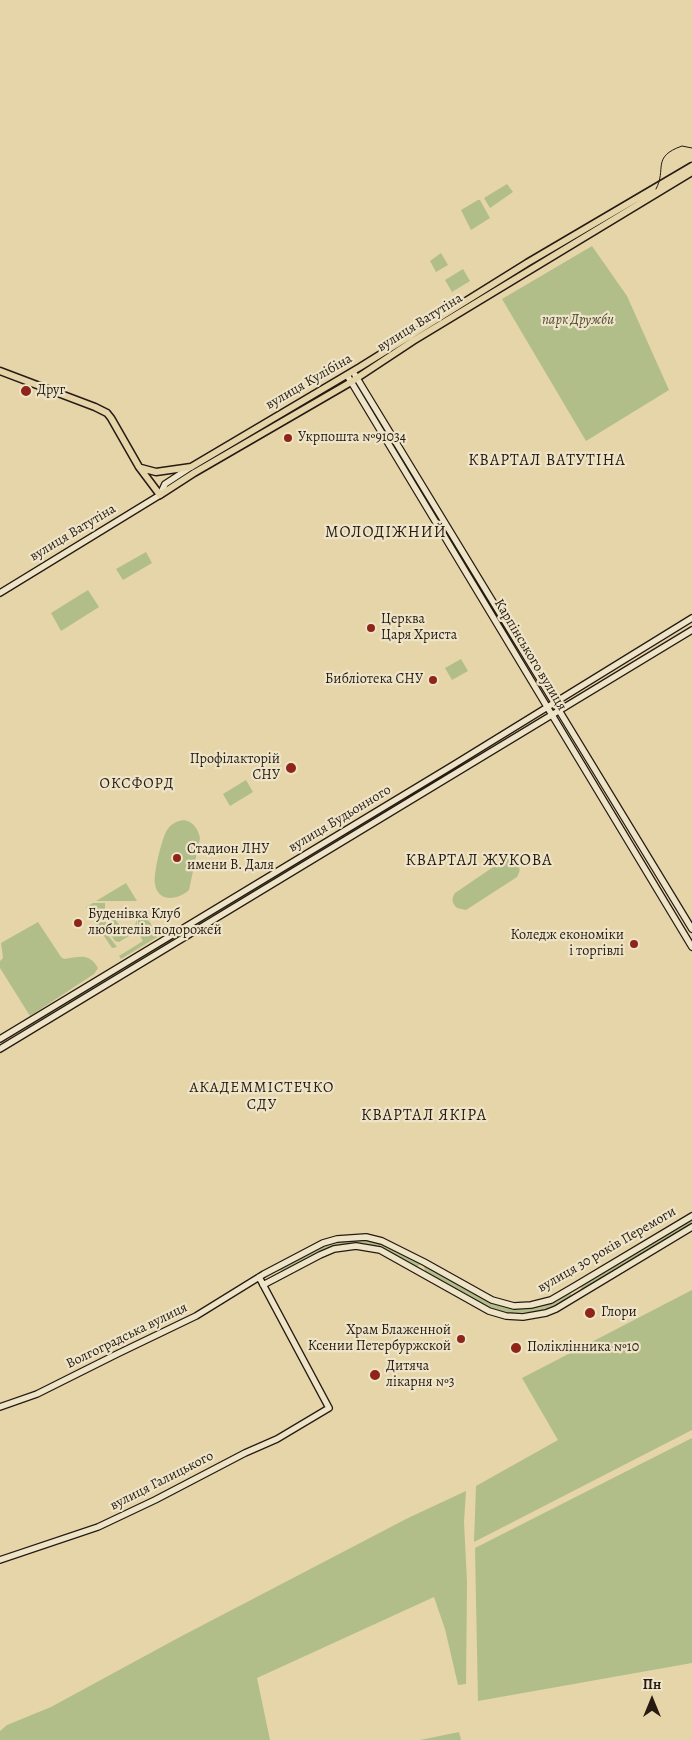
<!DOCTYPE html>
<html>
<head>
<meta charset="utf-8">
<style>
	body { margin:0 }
	#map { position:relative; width:692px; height:1740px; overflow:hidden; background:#e5d5a9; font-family:Alegreya,serif }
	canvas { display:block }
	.north { position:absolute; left:627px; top:1675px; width:50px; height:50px; -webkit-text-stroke:4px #eee4c7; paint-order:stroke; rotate:0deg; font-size:14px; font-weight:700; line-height:20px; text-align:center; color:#261a13 }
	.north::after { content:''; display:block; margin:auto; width:18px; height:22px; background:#261a13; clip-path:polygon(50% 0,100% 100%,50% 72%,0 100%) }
</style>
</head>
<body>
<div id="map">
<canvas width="692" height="1740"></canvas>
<div class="north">Пн</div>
</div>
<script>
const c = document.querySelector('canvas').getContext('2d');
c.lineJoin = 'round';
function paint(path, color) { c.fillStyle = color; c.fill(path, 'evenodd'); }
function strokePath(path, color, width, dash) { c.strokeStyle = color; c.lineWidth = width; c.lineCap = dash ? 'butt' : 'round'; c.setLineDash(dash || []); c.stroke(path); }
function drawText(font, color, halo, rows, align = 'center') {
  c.font = font + ' Alegreya,serif'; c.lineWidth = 4.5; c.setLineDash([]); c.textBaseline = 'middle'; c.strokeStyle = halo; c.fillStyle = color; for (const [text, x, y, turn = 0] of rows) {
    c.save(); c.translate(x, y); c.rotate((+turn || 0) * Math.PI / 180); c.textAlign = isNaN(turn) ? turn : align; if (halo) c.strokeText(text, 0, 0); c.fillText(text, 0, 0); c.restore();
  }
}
const green = new Path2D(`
	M507 184 513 192 490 208 484 198Z
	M478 200H480L490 218 471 230 461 210Z
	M592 246 627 296 669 390 586 441 502 299Z
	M441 253 448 265 436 272 430 261Z
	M463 269 470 281 452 292 445 280Z
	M146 552 152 563 123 580 116 569Z
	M88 590 99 607 61 631 51 613Z
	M461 659 468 671 452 680 445 668Z
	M246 780 253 792 230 806 223 794Z
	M184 820C194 822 198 829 200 838L189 890C178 900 158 903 155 884 153 874 162 838 167 830 171 824 176 821 184 820Z
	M308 856 310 859 212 917V915Z
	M505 859C516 858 524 867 517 877L466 910 457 908C452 903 451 899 455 893Z
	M126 883 137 901H96Z
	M93 903H105V912H99V915H90L86 907Z
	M206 917V921L128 969 126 968V966Z
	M96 918H99L100 922H106L105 931 117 947 112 948 94 921Z
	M108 918H114L121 927H132L136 923 137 918V931L119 942 115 941 108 931Z
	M138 918H144L150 922 157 937 121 959 119 956 143 941 138 933Z
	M38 922 61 957 64 959C79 957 89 952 98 968L94 974 30 1016 0 968V961L3 958 1 943Z
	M118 971 119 974 27 1029 26 1028Z
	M692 1218V1224L584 1289H581L582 1285Z
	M362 1239 383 1244 419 1263 420 1265 416 1267C404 1260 391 1251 378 1247 342 1237 313 1256 282 1271L279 1270 280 1267 332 1243 339 1241Z
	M424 1267H427C460 1285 503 1319 542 1307 552 1304 561 1298 570 1293L572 1296 560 1304 540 1312 508 1313 490 1307 425 1271Z
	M692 1290V1430L474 1542 476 1486 558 1440 522 1378Z
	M692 1438V1663L478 1701 475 1548Z
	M466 1491 464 1522 467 1582 466 1684 458 1685 445 1629 434 1597 257 1678 270 1740H0V1731L7 1725 51 1707 178 1638 408 1518Z
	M459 1732 461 1740H420Z`);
const secondary = new Path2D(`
	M347 375 692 947
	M355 375 692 929
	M0 593 160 495 165 484 191 467
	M0 1039 455 764 692 618
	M0 1049 692 630
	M263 1285 320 1255 334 1249 356 1246 380 1250 489 1311 506 1316 523 1317 546 1313 556 1309 692 1227
	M0 1407 37 1394 117 1354 196 1316 264 1274 323 1243 337 1239 366 1237 382 1241 424 1262 492 1300 514 1306 531 1305 551 1300 575 1286 692 1216
	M0 1560 98 1527 155 1500 245 1453 277 1439 329 1408 259 1277`);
const primary = new Path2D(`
	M0 371 95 407 107 413 111 418 139 467 160 495 194 473 351 382 413 341 692 172
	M141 468 156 472 191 467 360 367 527 263 692 166`);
const tram = new Path2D(`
	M656 189C667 169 651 157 682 146L692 148`);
const markers = [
	[26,391,6,"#8f2418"],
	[288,438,5,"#8f2418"],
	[371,628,5,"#8f2418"],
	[433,680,5,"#8f2418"],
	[291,768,6,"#8f2418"],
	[177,858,5,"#8f2418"],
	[78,923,5,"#8f2418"],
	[634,944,5,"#8f2418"],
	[590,1313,6,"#8f2418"],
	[461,1339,5,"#8f2418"],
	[516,1348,6,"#8f2418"],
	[375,1375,6,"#8f2418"]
];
const parkNames = [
	["парк Дружби",578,321]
];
const streetNames = [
	["вулиця Ватутіна",420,323,-32],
	["вулиця Кулібіна",309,382,-30],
	["вулиця Ватутіна",73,533,-31],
	["Карпінського вулиця",530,655,59],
	["вулиця Будьонного",340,819,-31],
	["вулиця 30 років Перемоги",607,1250,-30],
	["Волгоградська вулиця",127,1336,-26],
	["вулиця Галицького",162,1481,-27]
];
const poiNames = [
	["Друг",37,391],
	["Укрпошта №91034",298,438],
	["Церква",381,620],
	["Царя Христа",381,636],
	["Библіотека СНУ",423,680,"right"],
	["Профілакторій",280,760,"right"],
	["СНУ",280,776,"right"],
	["Стадион ЛНУ",187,850],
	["имени В. Даля",187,866],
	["Буденівка Клуб",88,915],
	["любителів подорожей",88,931],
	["Коледж економіки",624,936,"right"],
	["і торгівлі",624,952,"right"],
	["Глори",601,1313],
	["Храм Блаженной",451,1331,"right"],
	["Ксении Петербуржской",451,1347,"right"],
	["Поліклінника №10",527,1348],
	["Дитяча",386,1367],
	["лікарня №3",386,1383]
];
const neighbourhoodNames = [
	["ОКСФОРД",137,784],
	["АКАДЕММІСТЕЧКО",262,1088],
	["СДУ",262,1105]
];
const quarterNames = [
	["КВАРТАЛ ВАТУТІНА",547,461],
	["МОЛОДІЖНИЙ",386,533],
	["КВАРТАЛ ЖУКОВА",479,861],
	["КВАРТАЛ ЯКІРА",424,1116]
];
paint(green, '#b2be8a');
strokePath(secondary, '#261a13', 8);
strokePath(primary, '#261a13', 9);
strokePath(secondary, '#eee4c7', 5.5);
strokePath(primary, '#e5d5a9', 6);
strokePath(tram, '#261a13', 1);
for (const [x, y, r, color] of markers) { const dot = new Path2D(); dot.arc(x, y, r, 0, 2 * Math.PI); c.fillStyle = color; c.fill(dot); strokePath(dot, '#eee4c7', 2); }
drawText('italic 14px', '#504b37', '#eee4c7', parkNames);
drawText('14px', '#261a13', '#eee4c7', streetNames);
drawText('14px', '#261a13', '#eee4c7', poiNames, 'left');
c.letterSpacing = '1px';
drawText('15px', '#261a13', '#eee4c7', neighbourhoodNames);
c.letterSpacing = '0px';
c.letterSpacing = '1px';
drawText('16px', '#261a13', '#eee4c7', quarterNames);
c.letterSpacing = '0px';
</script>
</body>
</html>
